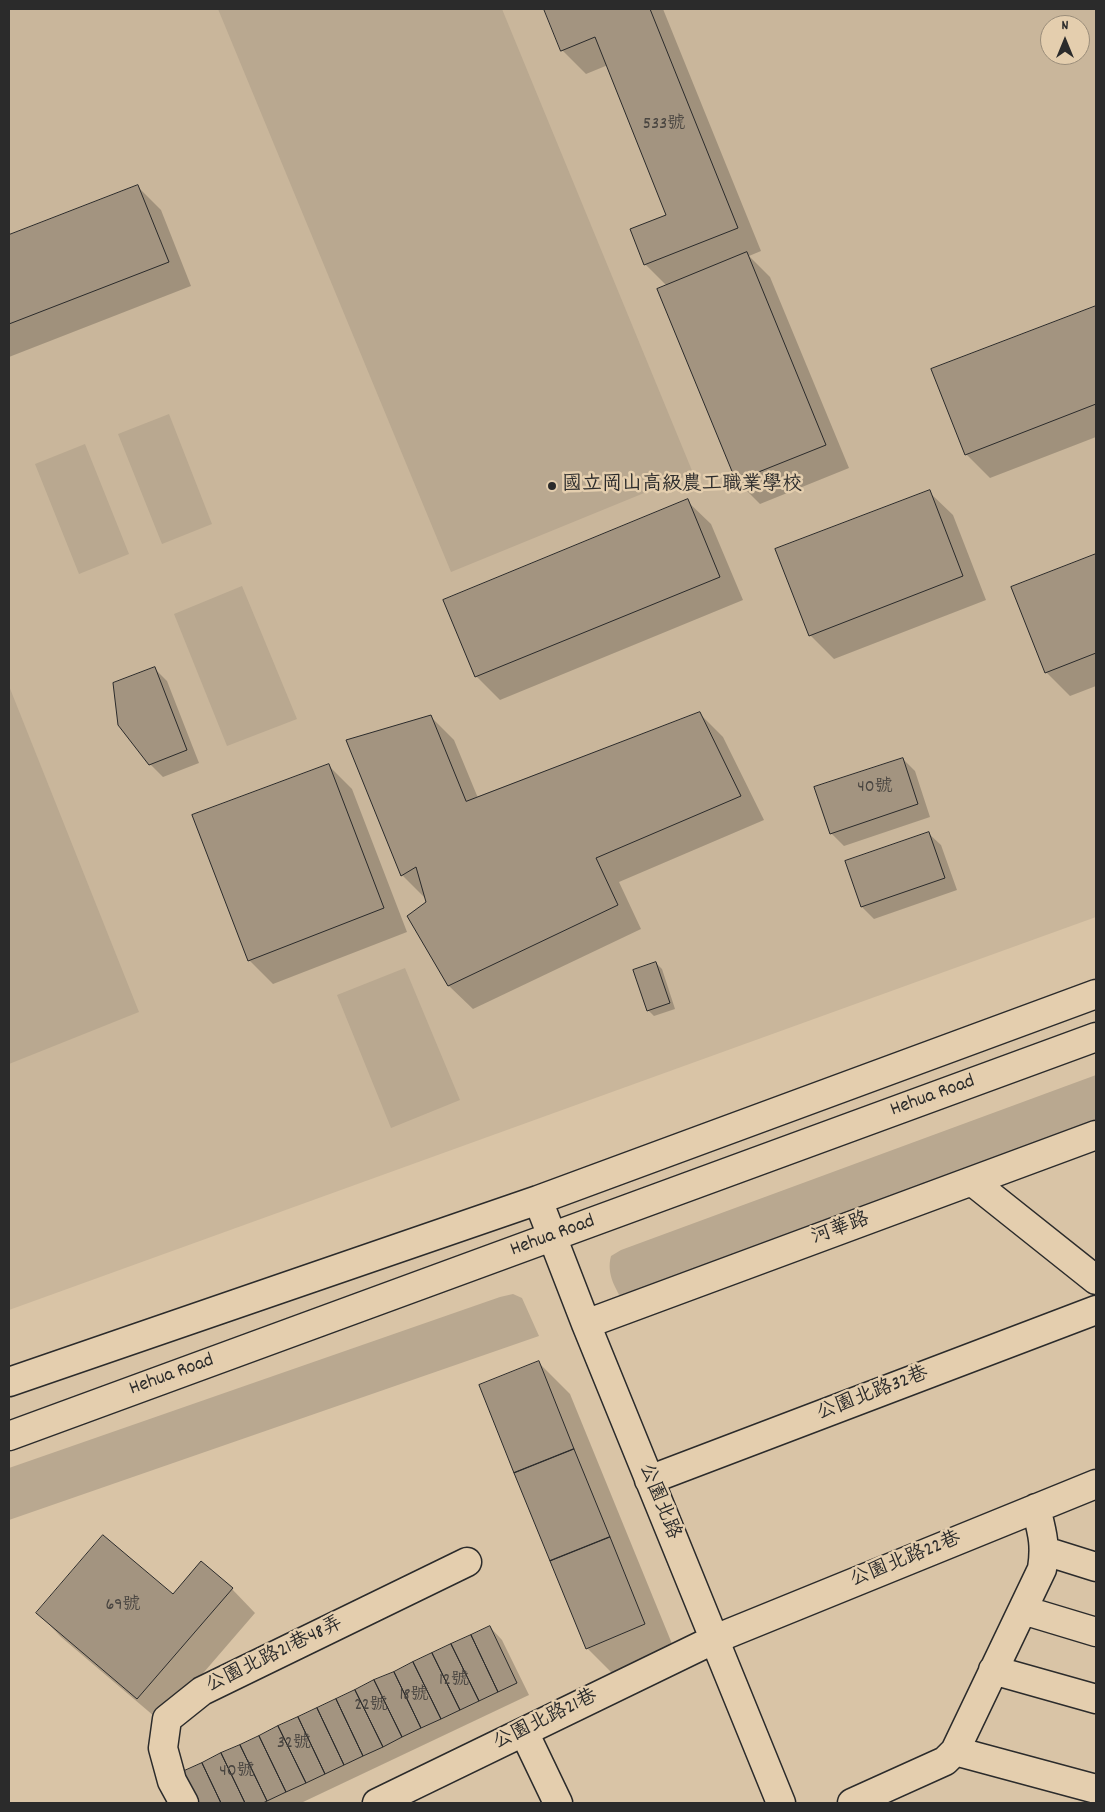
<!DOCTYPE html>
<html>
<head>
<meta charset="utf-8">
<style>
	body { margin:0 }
	#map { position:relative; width:1105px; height:1812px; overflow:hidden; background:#d9c4a6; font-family:Dekko,sans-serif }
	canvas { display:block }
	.frame { position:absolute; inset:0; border:10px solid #2b2b2b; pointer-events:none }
	.north { position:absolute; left:1040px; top:15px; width:50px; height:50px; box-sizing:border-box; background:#e4ceae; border:1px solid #9a8d7a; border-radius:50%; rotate:0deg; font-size:14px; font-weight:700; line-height:20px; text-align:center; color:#2b2b2b }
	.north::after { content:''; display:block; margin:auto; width:18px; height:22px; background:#2b2b2b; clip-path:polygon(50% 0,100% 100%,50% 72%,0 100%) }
</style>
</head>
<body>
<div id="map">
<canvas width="1105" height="1812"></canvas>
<div class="frame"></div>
<div class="north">N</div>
</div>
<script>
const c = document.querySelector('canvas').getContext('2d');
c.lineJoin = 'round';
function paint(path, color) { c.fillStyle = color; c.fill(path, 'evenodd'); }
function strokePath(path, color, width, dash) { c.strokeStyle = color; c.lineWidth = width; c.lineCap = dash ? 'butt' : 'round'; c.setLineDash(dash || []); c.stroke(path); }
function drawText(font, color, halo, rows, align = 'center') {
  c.font = font + ' Dekko,"LXGW WenKai TC",sans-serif'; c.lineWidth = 5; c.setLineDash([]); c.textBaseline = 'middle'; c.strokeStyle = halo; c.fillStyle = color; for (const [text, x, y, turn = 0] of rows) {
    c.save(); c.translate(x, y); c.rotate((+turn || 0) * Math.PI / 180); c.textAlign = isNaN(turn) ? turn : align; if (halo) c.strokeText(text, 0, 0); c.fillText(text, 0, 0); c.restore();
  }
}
const built = new Path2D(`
	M9 9H1096V917L9 1310ZM1050 25H1080V55H1050Z`);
const green = new Path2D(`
	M218 9H502L693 473 451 572Z
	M169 414 212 524 162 544 118 434Z
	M85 444 129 554 79 574 35 464Z
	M242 586 297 719 227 746 174 614Z
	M9 686 139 1012 9 1064Z
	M405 968 460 1100 391 1128 337 995Z
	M1096 1075V1127L624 1304C616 1288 606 1275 611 1256L621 1250Z
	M513 1294 522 1298 539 1336 9 1520V1468L500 1297Z`);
const shadow = new Path2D(`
	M545 9H663L761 251 749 256 770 277 849 468 760 504 737 481 658 289 667 286 645 264 668 215 608 65 586 74 562 50Z
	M137 186 161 210 191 286 9 357V236Z
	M1096 307V437L990 478 966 454 933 370Z
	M929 492 953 515 986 600 834 659 810 635Z
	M687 501 711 524 743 600 500 700 476 676Z
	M1096 555V686L1070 696 1046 672 1013 587Z
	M155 669 167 681 199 763 163 777 150 764Z
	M699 713 723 737 764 820 619 882 641 929 473 1009 449 986 409 916 427 902V900L402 875 348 741 430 716 454 740 478 798Z
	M903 759 915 771 930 817 844 846 831 833Z
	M328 765 352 789 407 932 273 984 249 960Z
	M928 833 941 845 957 890 874 919 862 907Z
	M656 963 662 969 675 1009 654 1016 648 1010Z
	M538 1362 570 1394 677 1656 619 1680 587 1648Z
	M232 1589 255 1613 161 1722 61 1637 38 1613Z
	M490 1627 502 1640 529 1695 301 1803H198L184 1772Z`);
const building = new Path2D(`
	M544 9H650L738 228 644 265 630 229 666 215 595 37 561 51Z
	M138 185 169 262 9 324V235Z
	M747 252 826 445 736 481 657 289Z
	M1096 306V404L965 455 931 369Z
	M930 490 963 576 809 636 775 549Z
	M688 499 720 577 475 677 443 600Z
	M1096 554V653L1045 673 1011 587Z
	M155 667 187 750 149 765 118 725 113 683Z
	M700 712 741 796 596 858 618 905 448 986 407 916 426 902 416 867 401 876 346 740 431 715 466 801Z
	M903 758 918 804 830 834 814 787Z
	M329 764 384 908 248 961 192 815Z
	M929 832 945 878 861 907 845 861Z
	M656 962 670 1003 647 1011 633 970Z
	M539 1361 574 1449 514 1473 479 1385Z
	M574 1449 610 1537 550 1561 514 1473Z
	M103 1535 173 1594 201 1561 233 1588 137 1699 36 1613Z
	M610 1537 645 1624 586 1649 550 1561Z
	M490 1626 517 1683 498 1692 471 1635Z
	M471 1635 498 1692 479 1701 451 1644Z
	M451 1644 479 1701 460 1710 432 1653Z
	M432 1653 460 1710 441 1719 413 1662Z
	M413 1662 441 1719 421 1728 394 1672Z
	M394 1672 421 1728 402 1737 374 1680Z
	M374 1680 402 1737 383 1747 355 1690Z
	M355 1690 383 1747 363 1756 336 1699Z
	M336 1699 363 1756 344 1765 317 1708Z
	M317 1708 344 1765 325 1774 298 1717Z
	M298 1717 325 1774 306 1783 278 1726Z
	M278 1726 306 1783 286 1792 259 1736Z
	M259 1736 286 1792 267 1801 240 1745Z
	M240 1745 267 1801 263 1803H245L221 1753Z
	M221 1753 245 1803H221L202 1763Z
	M202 1763 221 1803H197L182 1772Z`);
const minor = new Path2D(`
	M973 1182 1096 1280
	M538 1200 586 1324 781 1803
	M586 1324 1096 1135
	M9 1382 538 1200 1096 994
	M9 1436 1096 1037
	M649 1480 1096 1310
	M1045 1551 1096 1567
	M1023 1610 1096 1632
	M993 1670 1096 1699
	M524 1732 558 1803
	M955 1751 1096 1789
	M184 1803 172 1781 163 1748 167 1719 202 1691 467 1562
	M377 1803 715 1639 1096 1484
	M852 1803 945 1761 955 1751 1042 1569C1046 1544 1042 1532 1036 1508`);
const markers = [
	[552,486,5,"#2b2b2b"]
];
const numberNames = [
	["533號",664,126],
	["40號",875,789],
	["69號",123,1607],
	["12號",454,1682],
	["18號",414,1697],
	["22號",371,1707],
	["32號",294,1745],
	["40號",237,1773]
];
const poiNames = [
	["國立岡山高級農工職業學校",562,486]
];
const streetNames = [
	["Hehua Road",933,1097,-20],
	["河華路",841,1230,-20],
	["Hehua Road",553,1237,-20],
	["Hehua Road",172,1376,-20],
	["公園北路32巷",873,1395,-21],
	["公園北路",658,1502,68],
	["公園北路22巷",906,1561,-22],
	["公園北路21巷48弄",275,1656,-26],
	["公園北路21巷",546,1721,-26]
];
paint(built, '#c9b69b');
paint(green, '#b9a890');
paint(shadow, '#0003');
paint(building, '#a39480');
strokePath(building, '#2b2b2b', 1);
strokePath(minor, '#2b2b2b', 31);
strokePath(minor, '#e4ceae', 28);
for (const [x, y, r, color] of markers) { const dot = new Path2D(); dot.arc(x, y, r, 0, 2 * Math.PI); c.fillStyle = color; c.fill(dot); strokePath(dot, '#e4ceae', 2); }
drawText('18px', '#494540', null, numberNames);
drawText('20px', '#2b2b2b', '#e4ceae', poiNames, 'left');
drawText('20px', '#2b2b2b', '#e4ceae', streetNames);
</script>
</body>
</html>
